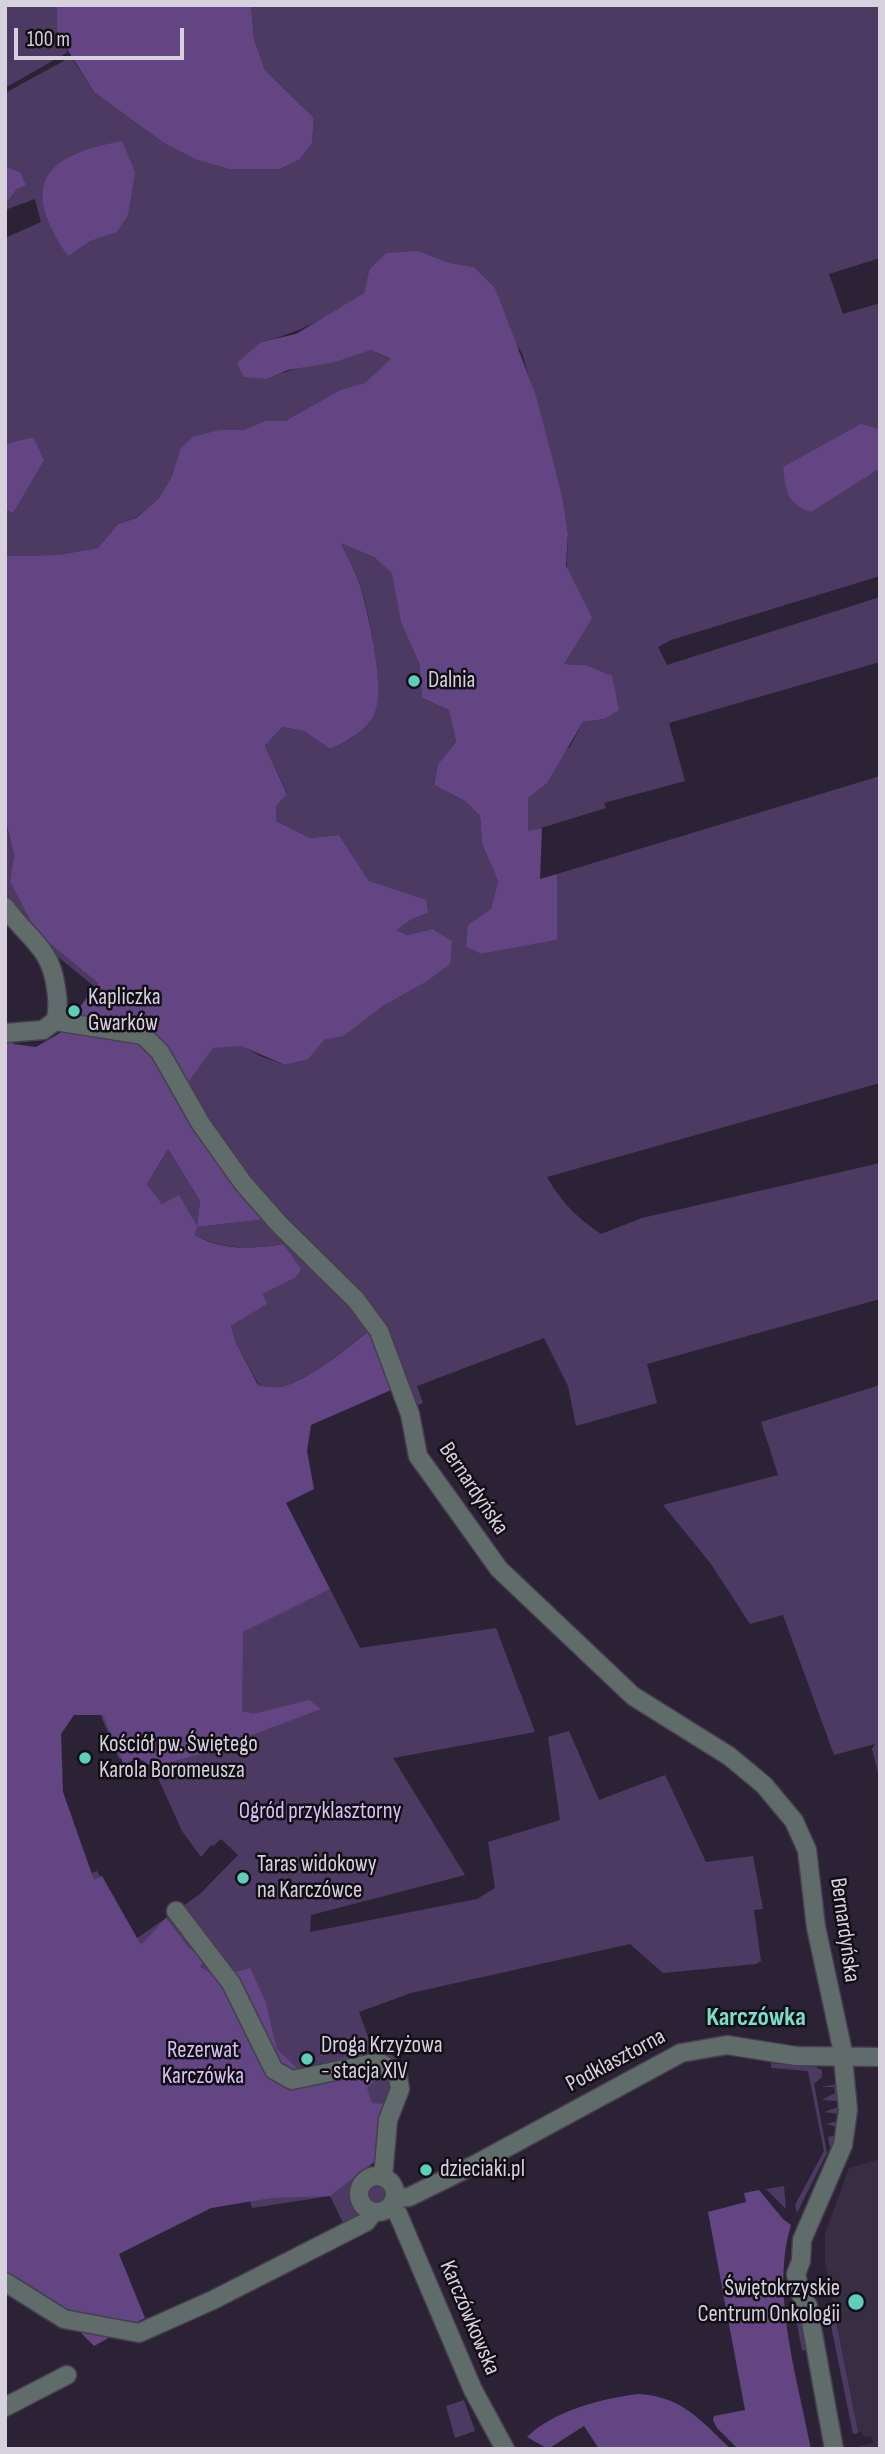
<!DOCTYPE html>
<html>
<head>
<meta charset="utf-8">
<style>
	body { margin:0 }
	#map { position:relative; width:885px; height:2454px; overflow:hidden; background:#2b2335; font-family:"Sofia Sans Condensed",sans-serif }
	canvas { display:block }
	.frame { position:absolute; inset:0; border:7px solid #d6d1dd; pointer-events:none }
	.scale { position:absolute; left:14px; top:28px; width:170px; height:32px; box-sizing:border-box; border:4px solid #d6d1dd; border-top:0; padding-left:9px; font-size:21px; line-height:24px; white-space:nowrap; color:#d6d1dd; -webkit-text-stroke:5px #120e16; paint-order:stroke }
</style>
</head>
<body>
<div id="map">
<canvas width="885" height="2454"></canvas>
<div class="frame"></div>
<div class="scale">100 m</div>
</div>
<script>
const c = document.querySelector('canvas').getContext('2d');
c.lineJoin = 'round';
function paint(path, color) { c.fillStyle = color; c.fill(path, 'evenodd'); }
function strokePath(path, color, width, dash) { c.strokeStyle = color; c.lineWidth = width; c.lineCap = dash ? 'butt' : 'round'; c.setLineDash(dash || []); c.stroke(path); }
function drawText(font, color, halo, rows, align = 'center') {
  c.font = font + ' "Sofia Sans Condensed",sans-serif'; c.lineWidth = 5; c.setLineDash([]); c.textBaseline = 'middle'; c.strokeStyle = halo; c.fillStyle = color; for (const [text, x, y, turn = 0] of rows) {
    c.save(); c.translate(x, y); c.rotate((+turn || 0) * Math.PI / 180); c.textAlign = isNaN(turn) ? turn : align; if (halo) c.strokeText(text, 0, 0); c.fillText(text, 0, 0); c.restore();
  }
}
const built = new Path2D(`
	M880 2159V2449H860L859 2446 873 2443 871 2436 863 2437 862 2432H858L825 2262V2234L849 2168Z`);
const green = new Path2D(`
	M5 5H57V33L68 52 5 88Z
	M251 5H880V258L829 274 843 314 880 303V576L671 640 658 647 667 665 880 597V662L669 723 685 781 604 803 606 808 528 832V798L571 745 583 722 604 719 585 665 563 664 568 533 562 495 522 353 512 339 495 288 474 267 450 263 419 251 369 270 364 293C328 316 303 332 261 342L267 379C300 364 336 361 371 350L392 360 365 384 340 390 285 421H265L243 430H219L180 449 172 476 159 498 135 518 118 524 98 548 58 555 5 556V510L12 513 33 437 5 444V238L41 222 35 199 5 210V205L17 189 20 172 5 166V93L71 57 94 92 161 141 300 159 312 143 314 118 265 70 254 39Z
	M341 542 374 557 393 573 401 623 419 663 422 698 449 710 456 742 438 764 434 785 465 801 480 816 482 844 498 881 491 909 466 947 481 954 557 940V874L880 776V1083L547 1177C561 1202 577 1218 601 1234L642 1218 880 1163V1299L647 1364 657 1403 576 1426 568 1386 544 1338 417 1386 423 1403 416 1406 331 1271 221 1145 187 1084 208 1053 159 998 260 1056 285 1065 299 1061 37 933 98 983 95 987 46 947 5 901V819L14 855 10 881 324 1040 344 1036 383 1006 426 982 432 929 407 935 397 930 412 919 428 913 392 890 369 881 339 835 310 838 276 821V806L287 793 265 746 282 727 304 731 330 749C347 741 363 733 373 717 387 694 369 613 361 587 356 572 347 557 341 542Z
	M5 1027 272 1617 330 1589 360 1648 496 1628 535 1732 393 1758 465 1875 311 1915 310 1932 477 1899 495 1888 488 1842 560 1820 548 1737 569 1731 599 1800 665 1775 706 1862 753 1856 763 1909 754 1910 761 1961 756 1964 663 1973 630 1944 411 1993 359 2012 368 2037 407 2066V2082L393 2075 379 2158 356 2177 351 2193 361 2218 345 2227 330 2196 252 2208 250 2201 211 2208 118 2254 143 2317 92 2344 40 2290 9 2285ZM86 1706 98 1709 119 1759 132 1753 241 1739 202 1754 153 1767 182 1831 201 1857 211 1845 213 1846 221 1839 238 1855 200 1894 136 1939 97 1871 89 1874 58 1786 56 1728Z
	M168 1149 200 1201 197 1227 267 1219 373 1327C351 1345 308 1381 281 1387 274 1388 265 1386 259 1385L236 1343 231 1326 266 1304 263 1294 295 1278 283 1244C254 1249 221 1250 195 1235L197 1227 179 1196 162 1204 147 1184Z
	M880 1385V1782L872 1749 875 1744 834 1755 783 1615 750 1624 711 1564 663 1505 778 1475 761 1422Z
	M771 2063 815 2067 822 2070V2077L814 2084 827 2153 797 2213 795 2205 824 2151 808 2071 771 2068Z
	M839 2084C840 2108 840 2129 831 2153L828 2137 835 2135 837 2127 826 2124 838 2121V2114L824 2112 838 2107 837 2101 822 2100 835 2093 834 2087H820Z
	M365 2194a12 12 0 1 1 24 0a12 12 0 1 1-24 0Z
	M784 2186 786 2209 766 2189Z
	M796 2292 809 2349 802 2351 792 2297Z
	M833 2305 858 2432V2433L853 2434 827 2306Z
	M464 2400 475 2431 455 2438 446 2406Z`);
const forest = new Path2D(`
	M57 5H251L254 39 265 70 314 118 312 143 300 159 279 169H230L195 159 161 141 94 92 57 33Z
	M122 141 135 172 128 215 117 232 90 241 68 256C19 184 43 156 122 141Z
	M5 166 20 172 26 185 17 189 5 205Z
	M419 251 450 263 474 267 495 288 536 396 562 495 568 533 566 566 592 618 564 664 585 665 612 676 619 710 604 719 583 722 547 783 528 798V831L542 828 540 879 557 874V940L481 954 466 947 468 925 491 909 498 881 482 844 480 816 465 801 434 785 438 764 456 742 449 710 422 698 419 663 401 623 392 573 374 557 341 543C348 558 356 573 361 588 368 614 388 694 373 717 363 733 347 741 330 749L304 731 282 727 265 746 287 794 276 806V821L310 838 339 835 369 881 426 900 428 913 412 919 397 930 407 935 432 929 452 941 450 964 426 982 383 1006 344 1036 324 1040 308 1059 285 1065 241 1046 213 1048 187 1084 267 1219 197 1227 195 1235C221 1251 254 1249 283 1244L301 1269 295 1278 263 1294 267 1304 231 1326 236 1343 258 1385C265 1386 274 1388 281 1387 308 1381 352 1345 373 1327L398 1387 311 1425 307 1451 314 1489 286 1503 330 1589 243 1632 242 1711 253 1714 309 1700 321 1709 202 1754 153 1767 138 1758 124 1765 103 1715H74L61 1734 63 1792 94 1880 102 1876 141 1945 166 1918 189 1948 205 1960 200 1967 225 1981 236 1972 250 1968 265 2000 277 2049 301 2072 342 2058 366 2054 381 2076 367 2088 372 2103 385 2104 379 2158 330 2196 271 2198 211 2208 119 2254 145 2318 94 2346 45 2296 5 2273V1039H11L14 1044 36 1047 60 1033 98 983 37 933 10 881 14 855 5 818V556L58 555 98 548 118 524 136 518 159 498 172 476 180 449 193 437 219 430H243L265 421H285L340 390 365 383 391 359 371 350 335 362 288 370 267 379 244 377 237 363 261 342 296 334 364 293 369 270 386 253ZM168 1149 200 1201 197 1226 179 1195 162 1204 147 1184Z
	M861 424 880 429V468L811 512C786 503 786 491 783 467Z
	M33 437 44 460 13 513 5 510V444Z
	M759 2190 783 2219 791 2225C770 2293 798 2379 811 2449H738L717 2428 713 2420 714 2416 745 2410 708 2212 746 2202 744 2193Z
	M639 2394C683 2397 700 2420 731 2449H599L584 2426 548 2449 527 2437C553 2411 603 2398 639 2394Z`);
const minor = new Path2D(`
	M5 907C28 939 51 947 56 988 58 1000 59 1010 55 1021
	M5 1033 43 1030 55 1021 143 1035 160 1052 201 1124 243 1183 279 1224 356 1300 379 1331 410 1414 418 1456 499 1569 633 1696 729 1756 764 1785 794 1821 807 1850 816 1927 842 2048 848 2110 843 2145 802 2240 801 2261 796 2274 800 2293 808 2306 834 2449
	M176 1911 231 1983 274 2070 292 2080 369 2064 380 2063 397 2072 400 2089 388 2120 383 2177
	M359 2194a18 18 0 1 1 36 0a18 18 0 1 1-36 0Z
	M395 2198 409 2197 478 2163 681 2053 727 2045 796 2056 880 2057
	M391 2207 398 2214 473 2390 505 2449
	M5 2282 64 2319 139 2333 213 2300 366 2222 374 2212
	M5 2407 67 2375`);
const markers = [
	[414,681,7,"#5cceba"],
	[74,1011,7,"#5cceba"],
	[85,1758,7,"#5cceba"],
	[243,1878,7,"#5cceba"],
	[307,2059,7,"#5cceba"],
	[426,2170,7,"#5cceba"],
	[856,2302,9,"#5cceba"]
];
const poiNames = [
	["Dalnia",428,681],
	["Kapliczka",88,998],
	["Gwarków",88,1024],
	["Kościół pw. Świętego",99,1745],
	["Karola Boromeusza",99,1771],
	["Taras widokowy",257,1865],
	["na Karczówce",257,1891],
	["Droga Krzyżowa",321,2046],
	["- stacja XIV",321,2072],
	["dzieciaki.pl",440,2170],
	["Świętokrzyskie",840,2289,"right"],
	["Centrum Onkologii",840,2315,"right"]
];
const streetNames = [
	["Bernardyńska",473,1489,56],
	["Bernardyńska",844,1930,82],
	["Podklasztorna",616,2061,-28],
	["Karczówkowska",469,2318,67]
];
const parkNames = [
	["Ogród przyklasztorny",320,1812],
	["Rezerwat",203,2051],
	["Karczówka",203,2077]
];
const quarterNames = [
	["Karczówka",756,2018]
];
paint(built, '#382e44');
paint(green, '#4d3a62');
paint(forest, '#624582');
strokePath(minor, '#463f50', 21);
strokePath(minor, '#606c69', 18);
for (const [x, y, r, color] of markers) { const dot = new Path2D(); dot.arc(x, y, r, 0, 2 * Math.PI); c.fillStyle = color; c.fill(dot); strokePath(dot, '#120e16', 2.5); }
drawText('23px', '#d6d1dd', '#120e16', poiNames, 'left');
drawText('23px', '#d6d1dd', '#120e16', streetNames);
drawText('23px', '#d8c0f7', '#120e16', parkNames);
drawText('bold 26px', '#78decb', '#120e16', quarterNames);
</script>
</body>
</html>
